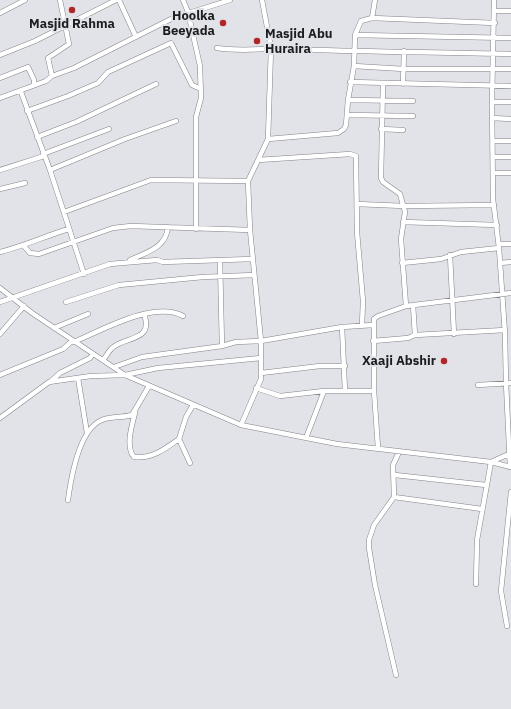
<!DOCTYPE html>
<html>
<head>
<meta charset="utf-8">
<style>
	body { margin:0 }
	canvas { display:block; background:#e1e3e8 }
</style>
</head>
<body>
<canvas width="511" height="709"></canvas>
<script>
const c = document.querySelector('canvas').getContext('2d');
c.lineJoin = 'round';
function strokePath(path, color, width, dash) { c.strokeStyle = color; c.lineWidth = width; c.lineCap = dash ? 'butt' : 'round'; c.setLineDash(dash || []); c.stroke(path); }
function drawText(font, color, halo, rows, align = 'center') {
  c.font = font + ' "IBM Plex Sans",sans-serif'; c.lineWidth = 4; c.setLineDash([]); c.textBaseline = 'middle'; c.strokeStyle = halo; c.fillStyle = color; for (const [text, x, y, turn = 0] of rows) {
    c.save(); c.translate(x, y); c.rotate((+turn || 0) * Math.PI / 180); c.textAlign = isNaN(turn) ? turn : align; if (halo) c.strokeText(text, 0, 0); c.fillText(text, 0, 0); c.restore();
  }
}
const street = new Path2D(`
	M119 0 136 37
	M183 0 188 12 200 66 201 98 196 117V229
	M494 0 492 102 493 199 499 248 505 334 506 383 510 467
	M495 11H511
	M0 13 25 0
	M372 18 495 23
	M355 35 511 38
	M217 48C241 52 263 48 287 49 361 52 436 52 511 54
	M0 55 35 41 116 0
	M354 66 404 69H511
	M52 76 74 68 173 18 230 0
	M0 78 28 67 34 80V85
	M350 82 511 86
	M403 84 404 51
	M21 92 50 170 84 274
	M0 98 46 81 52 76 48 58 69 44 60 0
	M348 100 413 101
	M492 102H511
	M27 111 68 96 98 83 108 72 171 43 192 85 201 89
	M347 115 413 116
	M492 118 511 119
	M381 129 403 130
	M37 137 76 122 156 84
	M268 139 338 133 344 129 346 125 348 100 354 66 355 35 361 21 372 18 375 0
	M493 141H511
	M43 154 109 129
	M493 157H511
	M258 160 350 154 356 156 357 232 363 301 362 325
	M0 170 44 156
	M50 170 125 139 176 121
	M493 173H511
	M0 189 25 183
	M357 204 404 206 494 205
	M64 212 151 180 248 181
	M403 222 497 225
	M499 244H511
	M24 246 30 253 39 254 113 228 131 226 250 230
	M0 252C24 246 45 236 69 229
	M450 255 454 334
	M130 260C147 252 166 248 168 227
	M220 260 222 346
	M402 263 441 259 461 252 499 248
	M500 263 511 262
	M0 288 32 313 125 375 241 425 337 444 491 462 511 467
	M0 302 110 264 157 260 163 262 252 259
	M66 302 119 285 203 277 254 275
	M413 305 415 335
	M406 306 511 293
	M342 327 345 391
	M54 328 88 314
	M0 334 24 306
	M373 341 408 338 415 335 505 330
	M74 342C102 330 155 300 183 316
	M104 359C106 356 109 351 112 348 125 336 154 342 144 314
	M114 367 142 357 222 346 236 342 261 341 342 327 373 325
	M261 373 320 366H345
	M0 375 63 349 72 341
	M78 378 87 433
	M50 382 60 373 90 358 93 354
	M478 385 511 383
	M256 388 280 396 324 391H374
	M135 413C132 425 125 447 134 457 152 459 165 449 179 439
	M0 418 49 382 91 376 125 375 158 368 261 358
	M241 425 261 379V341L250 230 248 181 268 139 271 48 262 0
	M306 438 324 391
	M378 448 374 391V319L378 316 406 306 401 239 405 212 400 194 383 182 381 178 383 84
	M190 463 179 439 186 417 193 405
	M395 475 486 485
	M394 497 482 509
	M68 500C71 478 79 429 102 420 111 416 122 418 132 415L149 386
	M476 584 477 540 491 462 511 453
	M507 626 501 591 511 492
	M396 675 375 585 369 548V540L374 525 394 497 393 465 399 452`);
const markers = [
	[72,10,4,"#b52527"],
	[223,23,4,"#b52527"],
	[257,41,4,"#b52527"],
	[444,361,4,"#b52527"]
];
const poiNames = [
	["Hoolka",215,16],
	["Beeyada",215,31],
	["Masjid Rahma",72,24,"center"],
	["Masjid Abu",265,34,"left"],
	["Huraira",265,49,"left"],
	["Xaaji Abshir",436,361]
];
strokePath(street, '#818387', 5.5);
strokePath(street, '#fff', 4.5);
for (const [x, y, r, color] of markers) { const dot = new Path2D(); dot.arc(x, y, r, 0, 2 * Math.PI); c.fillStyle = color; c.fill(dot); strokePath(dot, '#e1e3e8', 1.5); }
drawText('bold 13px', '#1d1e20', '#e1e3e8', poiNames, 'right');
</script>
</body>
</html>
